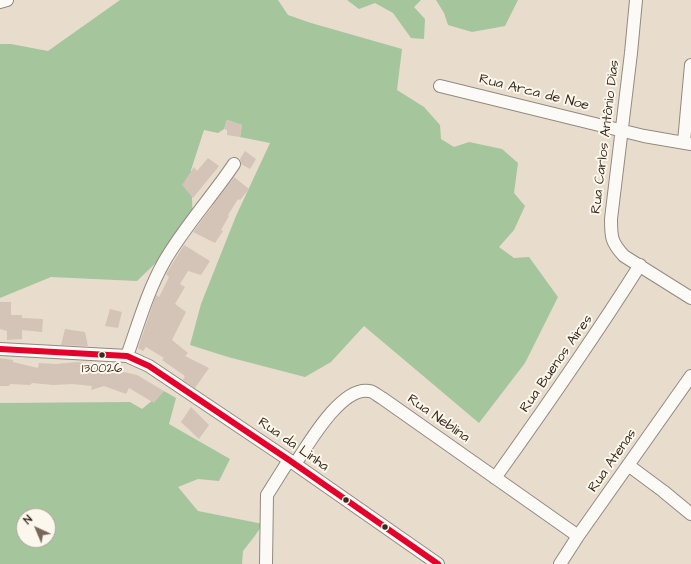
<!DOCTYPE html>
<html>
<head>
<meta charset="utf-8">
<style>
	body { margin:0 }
	#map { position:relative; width:691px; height:564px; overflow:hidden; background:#e8dccc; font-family:"Architects Daughter",sans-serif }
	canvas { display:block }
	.north { position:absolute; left:16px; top:508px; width:40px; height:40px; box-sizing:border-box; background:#fbf7ec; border:1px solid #aea59a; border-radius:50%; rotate:316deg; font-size:11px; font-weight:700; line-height:16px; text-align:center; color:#3b2a1e }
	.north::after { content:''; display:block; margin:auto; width:14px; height:18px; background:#78685b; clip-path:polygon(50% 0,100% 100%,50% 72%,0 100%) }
</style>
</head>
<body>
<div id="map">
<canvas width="691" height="564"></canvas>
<div class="north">N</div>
</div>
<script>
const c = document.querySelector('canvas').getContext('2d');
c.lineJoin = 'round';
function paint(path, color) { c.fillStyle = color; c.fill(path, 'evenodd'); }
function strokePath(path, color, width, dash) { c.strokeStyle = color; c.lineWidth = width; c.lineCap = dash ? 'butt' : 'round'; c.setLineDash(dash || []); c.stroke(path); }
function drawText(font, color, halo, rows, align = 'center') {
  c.font = font + ' "Architects Daughter",sans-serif'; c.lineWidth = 4; c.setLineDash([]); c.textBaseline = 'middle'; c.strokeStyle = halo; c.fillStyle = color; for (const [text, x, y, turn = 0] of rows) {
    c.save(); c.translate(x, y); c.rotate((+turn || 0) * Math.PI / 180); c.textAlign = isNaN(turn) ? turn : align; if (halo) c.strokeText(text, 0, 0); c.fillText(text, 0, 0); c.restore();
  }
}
const forest = new Path2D(`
	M120 0H278L288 15 311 23 402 49 397 90 424 107 440 125 441 139 454 147 469 142 502 149 518 163 514 193 525 206 514 230 499 247 514 258 529 257 558 297 525 363 479 423 364 326 331 362 305 377 228 357 190 345 201 304 236 216 270 143 240 137 242 125 227 120 224 129 218 133 204 130 191 170 193 227 137 281 51 277 0 298V44H11L48 51Z
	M347 0H421L414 7 425 19 424 39 411 38 393 13 375 3 359 9Z
	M436 0H518L505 26 472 32 448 25 444 13Z
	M164 391 176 398 169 424 230 459 219 481 198 479 178 487 198 511 263 524 254 537 243 551 242 564H0V403L130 402 142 409ZM24 516H48V540H24Z`);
const building = new Path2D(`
	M227 120 242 125 240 137 227 135V130L224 129Z
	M245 151 256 159 250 169 241 164 240 159Z
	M208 158 219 166 193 198 182 185 194 167 197 171Z
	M234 177 249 189 240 200 238 199 228 215 229 216 221 230 223 231 215 243 193 232Z
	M184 245 210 261 201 275 188 271 180 284 185 287 175 304 186 312 172 340 188 353 185 356 209 368 195 388 183 380 185 376 162 360 164 358 146 347 143 351 138 348 156 295 159 297 169 277 166 274Z
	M0 302H11V315H22V318L43 319 42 332 22 330V339L7 340V331L0 329Z
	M110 309 122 312 118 328 105 326Z
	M65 329 85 332 88 346 61 345Z
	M0 358 13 360V362L38 368 39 363 56 364 77 362 94 364 93 368 115 370 137 375 164 391 154 403 129 388 126 394 104 386 91 390 92 386 72 384 53 385 32 383 30 385 10 384 9 386H0Z
	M191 407 209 425 199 439 181 422Z`);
const minor = new Path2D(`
	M636 0 631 53 611 219C611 237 611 242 624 256L691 298
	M0 2 7 0
	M440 86 644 136 691 144
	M684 142 691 65
	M0 349 127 356 149 366 289 460 438 564
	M127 356C138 325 148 290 164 262 184 227 212 197 234 164
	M295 464C308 445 341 386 369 391 373 391 378 396 382 398L578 536
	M628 465 663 491 691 514
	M495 478C545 408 594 338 640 265
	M266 564 267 495 289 460
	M560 564 578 536 691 376`);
const bus1 = new Path2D(`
	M0 349 127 356 149 366 289 460 438 564`);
const markers = [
	[102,355,3.5,"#3b2a1e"],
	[346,500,3.5,"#3b2a1e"],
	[385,527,3.5,"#3b2a1e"]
];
const busNames = [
	["130026",102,369]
];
const streetNames = [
	["Rua Arca de Noe",534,93,14],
	["Rua Carlos Antônio Dias",606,137,-83],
	["Rua Buenos Aires",557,364,-55],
	["Rua Neblina",438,419,35],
	["Rua da Linha",293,445,35],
	["Rua Atenas",613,461,-55]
];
paint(forest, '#a5c59d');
paint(building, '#d4c4b7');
strokePath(minor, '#928a80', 14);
strokePath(minor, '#fcfaf7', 12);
strokePath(bus1, '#e4002b', 6);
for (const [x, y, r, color] of markers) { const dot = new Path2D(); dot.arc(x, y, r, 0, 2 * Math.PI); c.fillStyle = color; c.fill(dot); strokePath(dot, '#fbf7ec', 1.5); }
drawText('13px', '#3b2a1e', '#fbf7ec', busNames);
drawText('14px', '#3b2a1e', '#fbf7ec', streetNames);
</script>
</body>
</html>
